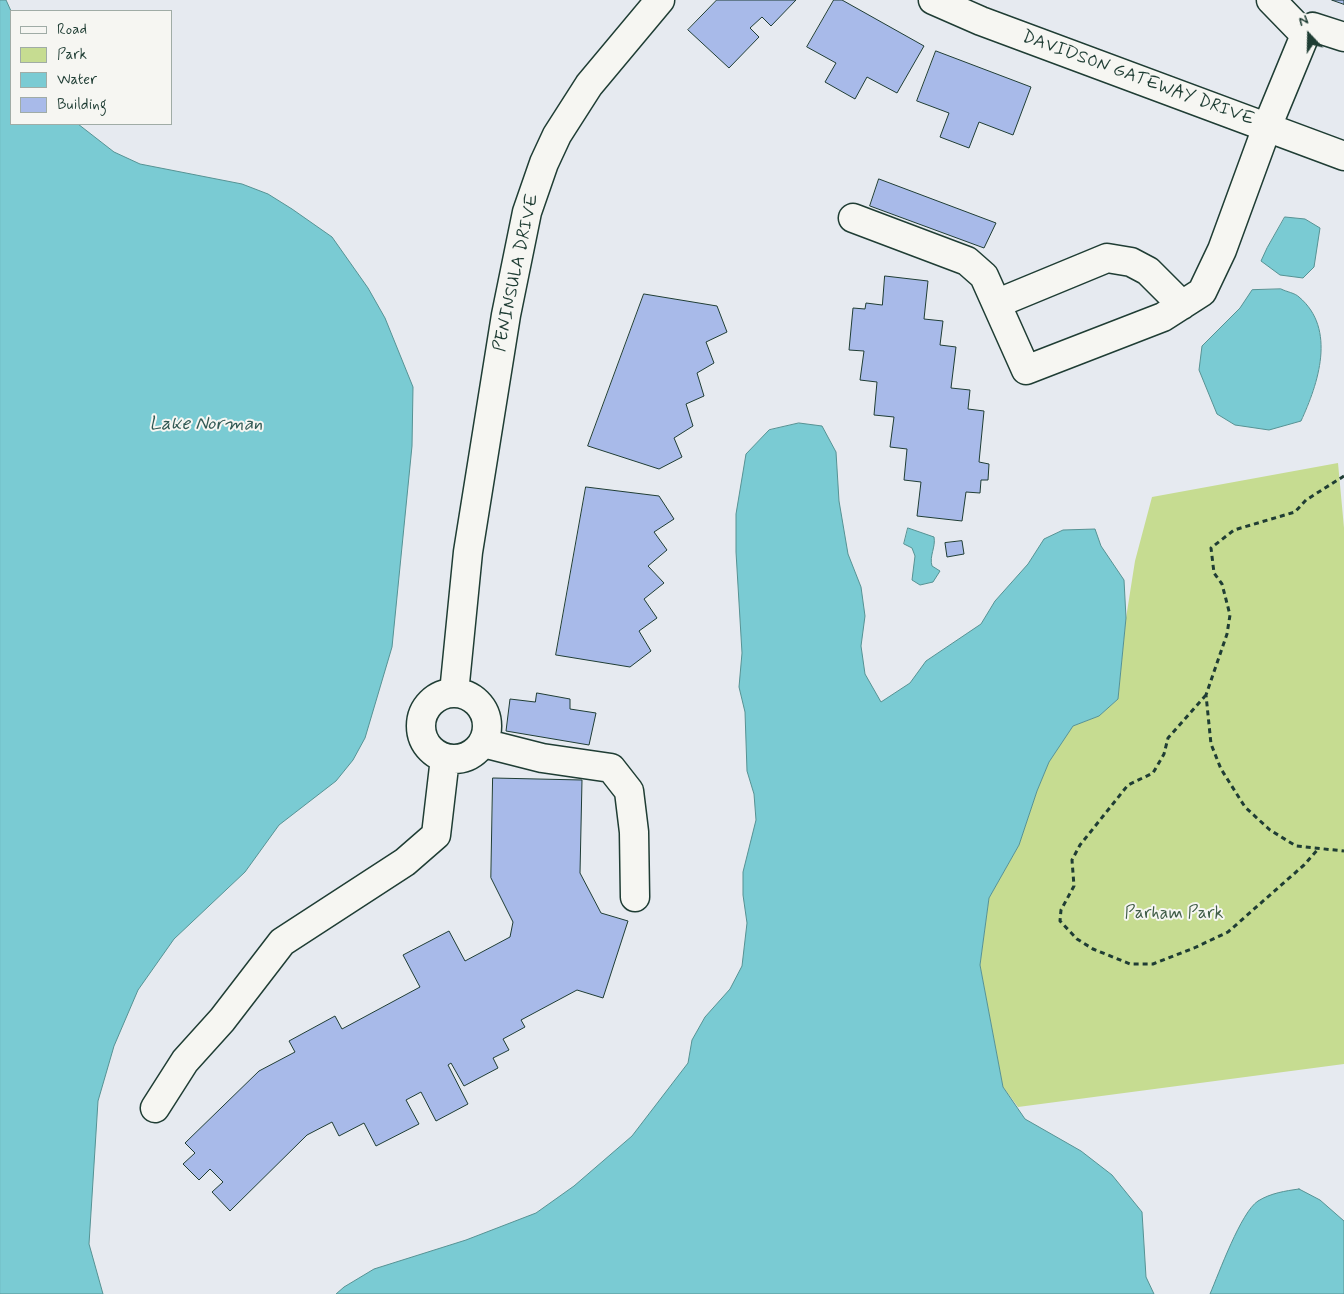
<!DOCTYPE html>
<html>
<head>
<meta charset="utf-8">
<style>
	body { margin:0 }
	#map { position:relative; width:1344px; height:1294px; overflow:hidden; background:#e6eaf0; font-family:Mynerve,sans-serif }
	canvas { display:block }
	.legend { position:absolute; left:10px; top:10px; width:162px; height:115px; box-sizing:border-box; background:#f6f6f2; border:1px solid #a0aca6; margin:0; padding:6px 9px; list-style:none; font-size:15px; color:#1f3d34 }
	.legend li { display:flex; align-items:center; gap:10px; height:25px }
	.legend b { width:25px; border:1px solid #a0aca6 }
	.north { position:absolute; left:1284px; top:10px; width:50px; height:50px; -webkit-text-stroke:4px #f6f6f2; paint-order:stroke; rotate:339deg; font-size:14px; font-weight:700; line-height:20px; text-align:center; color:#1f3d34 }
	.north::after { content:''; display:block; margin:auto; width:18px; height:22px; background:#1f3d34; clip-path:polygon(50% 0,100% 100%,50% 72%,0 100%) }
</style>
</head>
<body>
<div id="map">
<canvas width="1344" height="1294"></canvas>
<ul class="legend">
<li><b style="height:6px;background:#f6f6f2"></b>Road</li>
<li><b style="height:14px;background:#c6dc91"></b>Park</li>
<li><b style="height:14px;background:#7acbd3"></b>Water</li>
<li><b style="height:14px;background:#a8bae9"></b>Building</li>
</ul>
<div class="north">N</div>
</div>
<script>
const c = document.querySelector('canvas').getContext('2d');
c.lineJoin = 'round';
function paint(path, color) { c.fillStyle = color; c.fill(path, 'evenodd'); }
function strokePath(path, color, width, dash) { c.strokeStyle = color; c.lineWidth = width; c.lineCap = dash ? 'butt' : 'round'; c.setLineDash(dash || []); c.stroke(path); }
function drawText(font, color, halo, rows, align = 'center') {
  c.font = font + ' Mynerve,sans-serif'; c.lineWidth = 4; c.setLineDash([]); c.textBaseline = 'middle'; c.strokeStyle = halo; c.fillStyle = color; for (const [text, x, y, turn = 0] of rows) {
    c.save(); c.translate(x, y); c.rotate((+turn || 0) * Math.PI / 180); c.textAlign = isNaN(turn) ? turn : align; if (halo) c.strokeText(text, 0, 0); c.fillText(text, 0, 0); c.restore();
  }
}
const green = new Path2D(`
	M1338 463 1344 528V1064L1018 1107 1003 1087 980 965 989 898 1019 845 1037 791 1049 762 1073 726 1099 716 1118 699 1126 618 1135 561 1152 497Z`);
const water = new Path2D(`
	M0 0H6L11 11V124H78L114 152 140 164 242 184 268 194 292 209 332 237 368 288 385 318 413 387 412 446 392 647 365 738 353 760 336 781 279 825 245 872 174 939 138 990 114 1046 98 1101 89 1244 103 1294H0Z
	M1285 217 1305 219 1320 228 1314 267 1303 278 1280 275 1261 261 1267 248Z
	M1281 289C1287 292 1295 293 1299 297 1337 329 1318 384 1301 421L1269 430 1235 425 1217 414 1199 370 1202 346 1240 308 1252 290Z
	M799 423 822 426 836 452 839 501 848 554 861 587 865 616 861 646 865 674 881 702 910 683 926 661 981 624 995 601 1028 564 1044 539 1063 530 1095 529 1101 546 1124 580 1126 618 1118 699 1099 716 1073 726 1049 762 1037 791 1019 845 989 898 980 965 1003 1087 1025 1119 1081 1151 1112 1175 1142 1212 1146 1277 1154 1294H336L344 1287 374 1269 466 1240 536 1213 574 1186 632 1136 688 1063 692 1040 705 1017 730 989 742 966 747 923 743 895V872L756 820 754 794 747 771 745 712 739 687 742 653 736 552V514L746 454 769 430Z
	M908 528 934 537C936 547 929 556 932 566L940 571 933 582 920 585 912 580 915 556 912 548 904 544Z
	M1299 1189 1320 1200 1344 1221V1294H1210C1219 1273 1241 1212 1258 1201 1271 1193 1285 1191 1299 1189Z`);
const building = new Path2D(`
	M717 0H796L771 26 762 17 750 28 759 37 729 68 688 30Z
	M834 0H842L924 46 897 93 867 77 855 99 825 82 836 63 807 47Z
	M1332 0H1344V4Z
	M936 51 1031 87 1013 135 979 122 969 148 940 137 949 113 917 101Z
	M879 179 996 223 984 248 870 206Z
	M885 276 928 281 924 319 943 321 940 345 956 347 951 388 970 390 968 409 984 411 979 462 989 464 988 480H981L980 493 966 492 962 521 917 516 921 482 904 480 907 449 890 447 894 417 874 415 877 382 860 380 864 351 849 350 853 308 865 309 866 303 882 305Z
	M644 294 717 306 727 332 706 342 714 363 697 373 704 396 686 404 693 426 674 438 682 457 659 469 588 446Z
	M586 487 659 496 674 519 654 532 667 550 648 566 664 583 644 599 657 618 639 631 651 651 630 667 556 655Z
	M962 541 964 554 947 557 945 543Z
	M537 693 570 699V709L596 713 589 745 506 731 510 699 535 702Z
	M493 778 582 780 580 873 601 913 628 921 603 998 577 990 521 1020 525 1027 503 1039 509 1050 493 1058 498 1068 464 1086 451 1063 448 1065 468 1104 436 1121 421 1092 406 1100 419 1124 376 1146 364 1123 339 1136 332 1122 307 1135 230 1211 212 1192 223 1182 210 1169 199 1180 183 1164 195 1153 185 1143 259 1071 295 1052 289 1041 335 1016 342 1029 420 987 403 955 449 931 465 961 510 937 513 922 491 878Z`);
const path = new Path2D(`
	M1344 476 1306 500 1295 512 1234 530 1211 548 1214 573 1222 584 1230 615 1227 634 1206 695 1211 744 1221 769 1245 807 1270 830 1296 846 1344 851
	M1206 695 1168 738 1164 754 1153 773 1128 785 1080 845 1072 860 1074 886 1061 910 1060 921 1077 939 1093 949 1130 964H1153L1194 948 1228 932 1304 865 1319 848`);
const minor = new Path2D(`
	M933 0 981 21 1344 156
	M1271 0 1305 35
	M853 218 967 261 984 276 1026 370 1163 317 1202 292 1222 250 1267 127 1305 35 1313 27 1344 37
	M998 303 1107 258 1131 262 1148 271 1182 305
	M454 693 468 552 506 315 527 212 544 163 557 135 589 85 660 0
	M421 726a33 33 0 1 1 66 0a33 33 0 1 1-66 0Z
	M483 743 542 758 611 768 629 791 634 832 635 897
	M155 1108 185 1061 222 1020 282 942 405 862 436 835 445 758`);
const streetNames = [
	["DAVIDSON GATEWAY DRIVE",1138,79,20],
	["PENINSULA DRIVE",517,273,-78]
];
const parkNames = [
	["Parham Park",1174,914]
];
const waterNames = [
	["Lake Norman",206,425]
];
paint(green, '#c6dc91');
paint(water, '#7acbd3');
strokePath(water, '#569293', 1);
paint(building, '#a8bae9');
strokePath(building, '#1f3d34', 1);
strokePath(minor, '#1f3d34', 31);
strokePath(path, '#1f3d34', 3, [5, 4]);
strokePath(minor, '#f6f6f2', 28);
drawText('18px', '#1f3d34', '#f6f6f2', streetNames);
drawText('18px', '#405d47', '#f6f6f2', parkNames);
drawText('italic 19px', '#315954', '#f6f6f2', waterNames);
</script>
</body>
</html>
